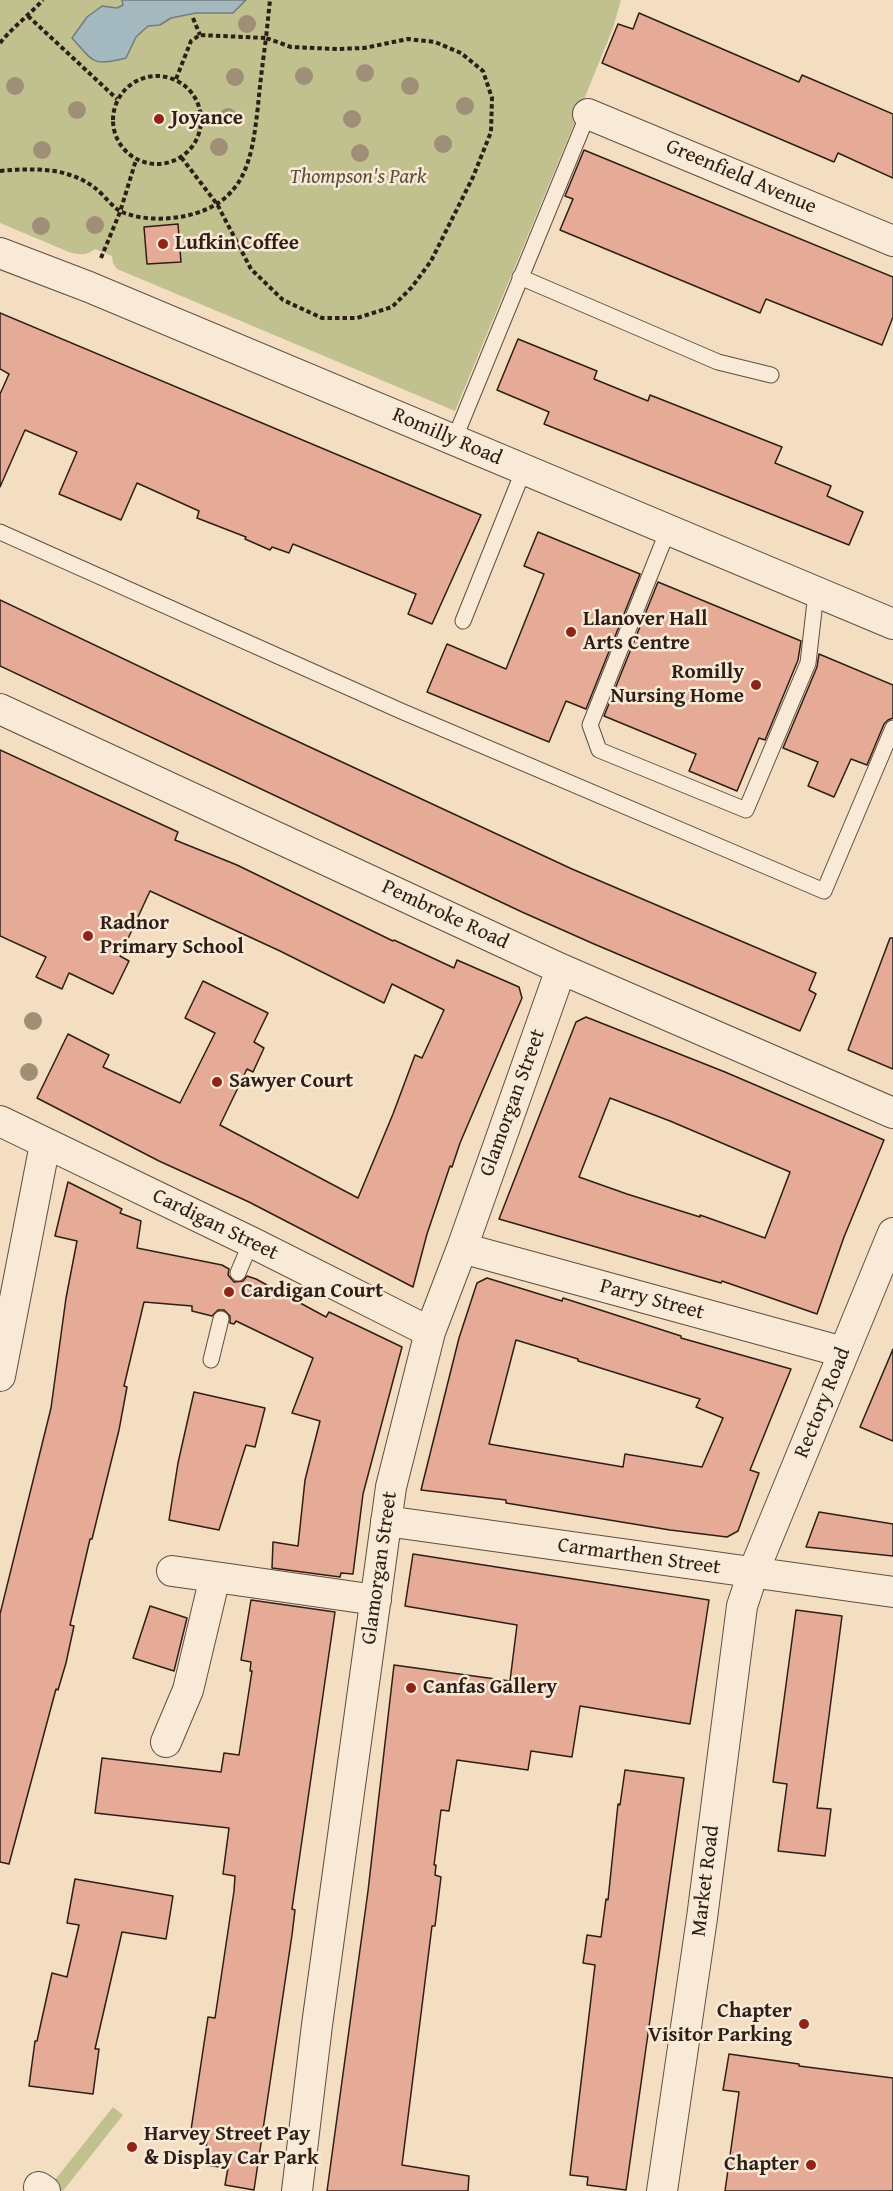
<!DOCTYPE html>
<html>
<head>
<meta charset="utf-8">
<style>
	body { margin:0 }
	canvas { display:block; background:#f4dec1 }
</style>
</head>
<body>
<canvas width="893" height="2191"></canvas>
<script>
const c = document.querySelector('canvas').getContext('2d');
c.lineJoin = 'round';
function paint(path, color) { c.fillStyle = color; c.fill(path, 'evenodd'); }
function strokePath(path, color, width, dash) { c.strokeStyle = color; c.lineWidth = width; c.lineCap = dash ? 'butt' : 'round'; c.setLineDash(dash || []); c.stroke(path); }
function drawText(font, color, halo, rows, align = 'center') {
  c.font = font + ' "Gentium Book Plus",serif'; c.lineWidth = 5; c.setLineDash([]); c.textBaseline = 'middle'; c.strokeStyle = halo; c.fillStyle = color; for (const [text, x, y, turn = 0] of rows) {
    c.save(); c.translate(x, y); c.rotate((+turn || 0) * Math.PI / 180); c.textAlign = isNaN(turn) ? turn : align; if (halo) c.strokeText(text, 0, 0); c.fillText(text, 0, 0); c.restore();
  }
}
const green = new Path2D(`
	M0 0H621L613 28 572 129 455 411 117 269 113 263 112 256 95 249C86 256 79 255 69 252L0 223Z
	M113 2107 123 2115 63 2191 55 2187 54 2181Z`);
const water = new Path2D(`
	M122 0H246L233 13H196L171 18 160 25 148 26 136 37 126 58C92 67 94 62 72 38L87 17 102 6 117 8 123 5Z`);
const building = new Path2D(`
	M639 13 799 82 802 75 893 114V178L838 153 834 162 602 63 618 24 633 29Z
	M584 150 893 277V317L882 345 766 299 760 313 560 230 573 199 565 196Z
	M178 224 181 262 147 264 144 227Z
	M0 313 481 515 432 624 408 614 416 594 293 544 289 553 272 547 270 550 245 539 246 537 197 518 199 511 137 483 121 520 59 494 77 452 25 430 0 487V394L9 374 0 369Z
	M518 339 597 371 594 379 648 401 650 395 782 447 775 463 831 486 827 496 863 512 849 545 544 424 549 412 497 390Z
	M538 532 640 574 586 709 566 701 549 742 427 692 447 644 506 669 544 574 524 566Z
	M658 582 801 641 798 660 765 740 759 738 737 791 689 771 696 754 604 716Z
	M0 600 256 722 572 869 816 973 809 990 816 994 800 1031 594 944 522 912 0 666Z
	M819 654 893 685V718L888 720 884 724 867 765 851 759 834 797 808 786 818 762 783 748 817 667Z
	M0 750 178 832 175 840 237 865 393 941 394 940 454 968 457 960 519 987 522 998 460 1143 452 1167 450 1166 427 1234 413 1287 249 1202 159 1161 37 1098 68 1034 109 1055 103 1067 180 1103 215 1033 185 1018 203 981 268 1013 254 1042 264 1048 253 1072 247 1069 220 1125 358 1198 393 1114 415 1055 422 1058 444 1010 392 984 384 1003 280 951 150 891 120 956 129 961 113 994 69 973 62 989 36 977 46 957 0 936Z
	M890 938H893V1069L848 1050Z
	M586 1017 725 1072 884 1140 844 1237 817 1314 722 1281 721 1283 499 1219 576 1022ZM610 1098 670 1121 790 1172 765 1238 700 1215V1217L627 1194 579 1177Z
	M68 1182 122 1209 120 1213 141 1221 137 1248 222 1265 229 1269 228 1275 234 1282 243 1281 247 1276 256 1279 326 1317 329 1312 402 1347 363 1494 353 1574 341 1573 340 1577 272 1568 273 1542 298 1546 305 1480 320 1421 292 1413 313 1358 236 1321 234 1324 230 1323V1316L224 1310H218L212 1316 192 1311V1306L144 1302 124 1386 127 1387 119 1430 92 1539H90L70 1625 74 1626 66 1663 58 1690 56 1689 9 1864 0 1862V1614L51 1408 66 1298 77 1241 55 1236Z
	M487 1278 562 1301 563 1298 681 1336V1338L791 1369 750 1470 759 1473 738 1531 727 1537 670 1530 506 1503V1500L421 1490 459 1338 477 1283ZM516 1340 578 1359V1361L700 1399 696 1407 723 1418 702 1467 625 1454 623 1467 489 1444Z
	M893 1349V1441L860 1427Z
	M194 1392 265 1408 255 1447 246 1445 219 1530 169 1520 178 1463Z
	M819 1512 893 1524V1556L806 1547Z
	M413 1554 709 1600 690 1724 580 1706 572 1757 531 1751 528 1770 457 1760 449 1811 441 1810 434 1865H436L435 1875 441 1877 435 1926H432L402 2165 469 2176 468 2191H327L368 1891 394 1665 510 1681 517 1625 405 1606Z
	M251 1600 335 1612 292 1909 295 1910 292 1935 254 2190 225 2185 228 2168 204 2165 208 2133 191 2130 208 2017 215 2018 234 1891 235 1876 223 1874 229 1828 95 1813 102 1758 221 1772 224 1753 239 1755 252 1671H250L251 1662 241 1660Z
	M150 1606 187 1618 174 1671 133 1658Z
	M796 1610 842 1616 817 1808 831 1809 825 1856 778 1851 787 1784 773 1782Z
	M625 1770 684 1778 626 2190 587 2185 588 2177 570 2175 595 1965 583 1963 585 1950 587 1935 601 1937 606 1899 608 1900 618 1804 620 1805Z
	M75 1879 173 1896 166 1939 122 1932 95 2049H99L93 2094 29 2086 35 2041H37L52 1973 67 1977 79 1925 67 1923Z
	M729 2054 799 2064V2066L893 2078V2191H725L739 2092 723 2090Z`);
const path = new Path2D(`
	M28 16 117 99
	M193 18 200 35
	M0 43C13 27 29 15 43 0
	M113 120a44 44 0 1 1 88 0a44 44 0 1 1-88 0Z
	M176 79 191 41 200 35 266 38 270 0
	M0 171C33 168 68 167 95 188 103 194 115 210 122 212 141 220 165 220 185 216 246 203 252 159 258 106 260 83 263 61 266 38L291 47 337 49 364 48 408 39 435 42 461 53 483 71 492 98 491 132 473 177 431 261 412 287 392 307 357 318H322L283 300 251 269 217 204 181 157
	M101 258 120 212 136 160`);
const lane = new Path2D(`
	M520 277 718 362 771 375
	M454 440 588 114
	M668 530 590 725 599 750 746 810 808 663 816 593
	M0 532 401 711 824 891 893 728
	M463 621 524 469
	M238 1273 251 1242
	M211 1360 221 1319`);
const street = new Path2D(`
	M588 114 893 241
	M0 253 89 287 893 624
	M0 709 561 969 893 1113
	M0 1121 251 1242 430 1332
	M462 1248 843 1352
	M0 1376 45 1144
	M386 1521 893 1592
	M172 1571 215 1577
	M166 1742 188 1690 215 1577 376 1600
	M39 2187 45 2191
	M297 2191 317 2025 391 1487 430 1332 462 1248 561 969
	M662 2191 702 1918 742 1606 753 1573 893 1233`);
const trees = [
	[247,24],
	[365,73],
	[304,76],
	[235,77],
	[15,86],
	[410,86],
	[465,106],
	[77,110],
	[228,117],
	[352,119],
	[443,144],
	[219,147],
	[42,150],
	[360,153],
	[95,225],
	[41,226],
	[33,1021],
	[29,1072]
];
const markers = [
	[159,119,6,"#8f2418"],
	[163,244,6,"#8f2418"],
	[571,632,6,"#8f2418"],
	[756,685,6,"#8f2418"],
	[88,936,6,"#8f2418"],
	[217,1082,6,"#8f2418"],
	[229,1292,6,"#8f2418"],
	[411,1688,6,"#8f2418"],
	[804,2024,6,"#8f2418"],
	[132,2147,6,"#8f2418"],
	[811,2165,6,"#8f2418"]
];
const poiNames = [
	["Joyance",171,119],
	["Lufkin Coffee",175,244],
	["Llanover Hall",583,620],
	["Arts Centre",583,644],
	["Romilly",744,673,"right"],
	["Nursing Home",744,697,"right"],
	["Radnor",100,924],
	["Primary School",100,948],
	["Sawyer Court",229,1082],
	["Cardigan Court",241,1292],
	["Canfas Gallery",423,1688],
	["Chapter",792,2012,"right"],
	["Visitor Parking",792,2036,"right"],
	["Harvey Street Pay",144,2135],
	["& Display Car Park",144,2159],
	["Chapter",799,2165,"right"]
];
const streetNames = [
	["Greenfield Avenue",741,177,23],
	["Romilly Road",447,437,23],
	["Pembroke Road",445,915,25],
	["Glamorgan Street",513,1103,-70],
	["Cardigan Street",215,1225,26],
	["Parry Street",652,1300,15],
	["Rectory Road",823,1403,-68],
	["Carmarthen Street",639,1557,8],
	["Glamorgan Street",380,1568,-82],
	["Market Road",706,1881,-83]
];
const parkNames = [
	["Thompson's Park",358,178]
];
paint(green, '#c1c08f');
paint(water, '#a3b9bf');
strokePath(water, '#747b7b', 1.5);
paint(building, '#e5ab96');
strokePath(building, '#2e1e16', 1.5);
strokePath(lane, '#604e41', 17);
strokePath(street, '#604e41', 32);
strokePath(path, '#2e1e16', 4, [4.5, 3]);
strokePath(lane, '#f8ead7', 15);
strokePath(street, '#f8ead7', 30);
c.fillStyle = '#9f8f77';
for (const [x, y] of trees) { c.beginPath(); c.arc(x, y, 9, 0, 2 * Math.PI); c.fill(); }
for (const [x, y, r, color] of markers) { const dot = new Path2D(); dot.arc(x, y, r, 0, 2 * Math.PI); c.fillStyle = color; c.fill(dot); strokePath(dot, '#f8ead7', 2); }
drawText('bold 21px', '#2e1e16', '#f8ead7', poiNames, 'left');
drawText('21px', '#2e1e16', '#f8ead7', streetNames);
drawText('italic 21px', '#5a4f3a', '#f8ead7', parkNames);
</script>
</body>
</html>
